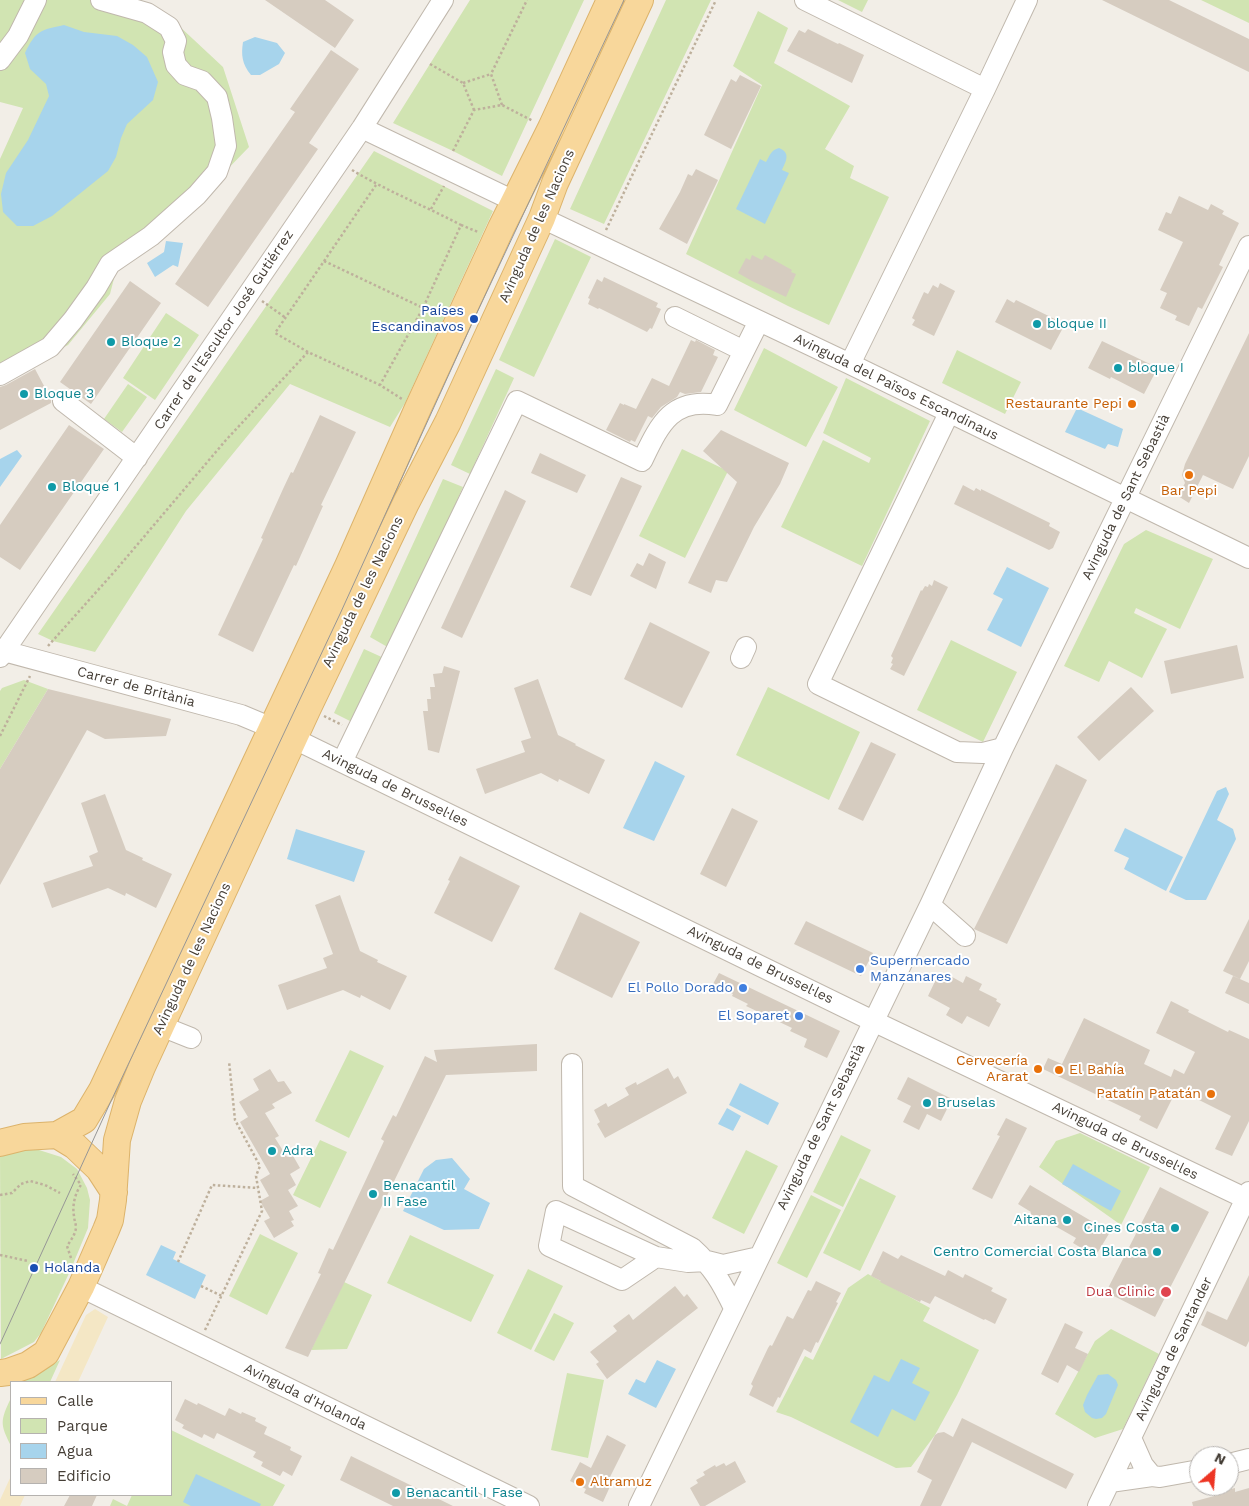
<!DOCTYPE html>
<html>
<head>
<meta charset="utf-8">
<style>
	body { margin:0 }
	#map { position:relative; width:1249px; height:1506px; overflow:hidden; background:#f2eee7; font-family:"Work Sans",sans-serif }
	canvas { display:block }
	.legend { position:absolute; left:10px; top:1381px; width:162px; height:115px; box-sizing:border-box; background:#fff; border:1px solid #b5b2af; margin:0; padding:6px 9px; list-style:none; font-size:15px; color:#453e36 }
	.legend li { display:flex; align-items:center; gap:10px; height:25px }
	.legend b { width:25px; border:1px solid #b5b2af }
	.north { position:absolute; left:1189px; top:1446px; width:50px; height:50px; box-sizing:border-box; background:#fff; border:1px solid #b5b2af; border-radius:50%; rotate:27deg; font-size:14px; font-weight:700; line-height:20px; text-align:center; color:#453e36 }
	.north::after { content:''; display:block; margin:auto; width:18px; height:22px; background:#ed3524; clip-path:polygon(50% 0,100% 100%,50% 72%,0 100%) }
</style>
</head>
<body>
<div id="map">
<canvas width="1249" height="1506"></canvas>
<ul class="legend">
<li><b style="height:6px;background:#f8d79b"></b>Calle</li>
<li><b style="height:14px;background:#d1e4b2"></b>Parque</li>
<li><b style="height:14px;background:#a7d4ec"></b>Agua</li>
<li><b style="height:14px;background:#d6ccc0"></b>Edificio</li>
</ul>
<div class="north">N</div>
</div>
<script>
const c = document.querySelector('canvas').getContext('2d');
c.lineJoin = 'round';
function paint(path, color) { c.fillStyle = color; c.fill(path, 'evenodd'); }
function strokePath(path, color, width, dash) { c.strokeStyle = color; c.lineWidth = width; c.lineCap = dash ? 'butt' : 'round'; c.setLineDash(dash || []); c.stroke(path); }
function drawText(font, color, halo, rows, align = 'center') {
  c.font = font + ' "Work Sans",sans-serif'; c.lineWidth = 4; c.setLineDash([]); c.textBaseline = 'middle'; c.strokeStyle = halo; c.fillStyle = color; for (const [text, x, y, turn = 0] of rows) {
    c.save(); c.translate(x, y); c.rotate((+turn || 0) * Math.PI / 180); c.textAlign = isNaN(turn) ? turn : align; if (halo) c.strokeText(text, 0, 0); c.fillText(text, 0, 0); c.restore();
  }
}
const green = new Path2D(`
	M0 0H126L163 11 223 67 249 147 160 239 118 263 110 294 68 345 0 381V159L23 108 0 102Z
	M470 0H584L502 176 453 151 393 123Z
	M666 0H711L604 224 570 209Z
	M838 0H868L862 12Z
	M1201 0H1249V23Z
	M758 11 788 28 774 63 850 106 825 149 854 166 850 178 889 197 829 325 788 306 686 254 762 85 733 66Z
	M374 151 493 211 405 403 390 427 290 384 186 511 95 652 53 641 38 634Z
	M555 239 591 257 534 377 499 360Z
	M166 313 199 335 155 400 123 378Z
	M764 348 838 387 806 447 734 410Z
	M957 350 1021 382 1005 414 942 383Z
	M496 369 514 378 470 474 451 465Z
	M846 378 930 421 862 566 781 527 823 440 869 463 871 458 823 433Z
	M128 384 147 397 122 432 104 419Z
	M682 449 728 471 685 558 639 536Z
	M443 479 463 487 391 649 370 637Z
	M1146 530 1213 559 1180 629 1136 608 1134 613 1167 629 1142 678 1109 661 1099 682 1064 666 1124 544Z
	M951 640 1017 672 983 742 917 710Z
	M364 649 386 659 354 723 334 713Z
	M24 680 48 689 0 769V691L2 688Z
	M768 687 860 732 829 800 736 755Z
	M350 1050 384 1066 349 1138 315 1121Z
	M1080 1133 1150 1167 1121 1225 1039 1167 1056 1141Z
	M841 1135 871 1150 843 1207 813 1192Z
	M320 1140 347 1152 320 1208 293 1195Z
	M12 1149 39 1150 61 1157 77 1169 87 1188 90 1200 88 1228 71 1269 41 1333 34 1342 1 1359 0 1152Z
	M746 1150 778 1166 744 1234 712 1218Z
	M860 1178 896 1196 860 1271 823 1253Z
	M811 1195 841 1210 807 1278 777 1263Z
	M260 1234 298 1253 267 1315 229 1296Z
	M410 1235 494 1275 471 1322 387 1283Z
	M528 1269 563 1286 531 1350 497 1333Z
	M868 1274 930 1308 923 1321 979 1350 957 1395 935 1435 911 1467 896 1468 791 1417 776 1412 805 1356 813 1360 848 1288Z
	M344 1282 372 1295 347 1349 311 1350Z
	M554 1313 574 1323 554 1361 534 1351Z
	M1111 1329 1159 1354 1123 1429 1095 1438 1055 1414 1095 1341Z
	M60 1360 50 1382H22L24 1380Z
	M567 1373 604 1380 588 1458 551 1450Z
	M11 1398V1446C0 1424 0 1421 11 1398Z
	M171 1430 285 1485 273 1506H110L113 1499 127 1506 132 1495H171Z`);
const sand = new Path2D(`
	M95 1309 108 1317 78 1382H55L86 1315Z
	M11 1476V1495H25L20 1506H0V1500Z`);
const water = new Path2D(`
	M64 25 84 32 117 36 133 45 147 57 158 82 153 100 127 124 121 138 116 157 108 171 52 216 33 226H17L3 212 1 194 6 173 28 140 49 96 46 84 30 69 25 53C36 30 41 30 64 25Z
	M255 37 277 43 285 53 279 64 260 75H251C242 64 241 55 243 42Z
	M779 148C791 153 786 161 782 170L789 173 765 224 736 209 760 159 766 162C770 155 771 150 779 148Z
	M166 241 183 243 178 267 173 265 155 277 147 263 164 252Z
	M1077 408 1123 429 1118 447 1108 444 1105 449 1065 432Z
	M17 450 22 456 0 487V459Z
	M1007 567 1049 588 1021 647 987 630 1003 599 993 594Z
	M655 761 685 776 654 841 623 828Z
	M1226 787 1229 794 1217 820 1233 829 1236 839 1206 900H1186L1169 892 1217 791Z
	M1125 828 1183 857 1166 891 1124 869 1129 858 1114 851Z
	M296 829 365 851 354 882 287 859Z
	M740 1083 779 1103 768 1125 729 1105Z
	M727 1108 741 1116 733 1131 718 1124Z
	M452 1158 470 1179 464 1189 490 1203 479 1229 444 1230 403 1211 424 1169 436 1160Z
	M1073 1164 1121 1191 1111 1211 1062 1184Z
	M161 1245 176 1252 173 1259 206 1275 195 1299 146 1275Z
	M901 1359 920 1368 912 1383 930 1392 915 1421 892 1409 878 1437 850 1422 874 1375 889 1382Z
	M657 1360 676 1369 656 1408 628 1394 636 1379 645 1383Z
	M1108 1374 1116 1380 1118 1385 1106 1414 1102 1418 1096 1419 1092 1418 1085 1412 1083 1405 1087 1395 1098 1375Z
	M196 1474 261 1504 260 1506H191L183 1502Z`);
const building = new Path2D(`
	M265 0H325L354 20 335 48Z
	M1102 0H1169L1249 39V72Z
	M808 29 838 44 839 43 864 55 852 83 787 51 799 30 805 33Z
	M331 50 359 69 309 143 318 149 208 307 175 284 295 112 290 109Z
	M740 75 761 86 731 149 704 135 731 79 736 82Z
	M696 169 718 180 687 244 659 229 680 192 688 174 692 176Z
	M1179 196 1208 210 1211 204 1224 211 1222 214 1239 223 1219 265 1223 267 1202 309 1198 307 1189 326 1175 320 1177 316 1160 308 1167 293 1160 290 1183 242 1158 230 1166 212 1171 214Z
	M752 255 762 260 765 255 792 270 791 272 796 274 786 297 752 281 738 273 746 258 750 260Z
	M604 277 658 303 656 307 661 309 652 329 650 328 647 332 599 308 598 309 588 304 590 299 588 298 597 279 602 282Z
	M130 281 161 303 91 404 60 382Z
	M940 283 955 291 934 336 912 325 915 320 912 318 924 292 928 294 933 285 938 288Z
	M1007 299 1014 303 1016 300 1065 324 1051 350 995 322Z
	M1249 333V456L1233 489 1203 475 1189 503 1178 496 1185 483 1182 475 1185 464Z
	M691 340 695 342 696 340 715 350 713 355 718 357 701 392 685 394 680 392 677 397 661 407 652 418 648 416 635 442 631 440 630 442 606 430 620 403 624 405V404L636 409 652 378 669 386Z
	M1102 341 1150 364 1148 367 1156 371 1144 394 1111 377 1110 379 1088 368Z
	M35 369 51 399V403L0 430V387L6 385Z
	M320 415 356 432 321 505 323 506 296 566 294 565 253 652 218 635 263 539 261 538 283 489 291 472 293 473Z
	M69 425 104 449 20 570 0 557V525Z
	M721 430 789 463 780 484 754 527 727 582 716 580 711 593 688 583 737 482 703 451Z
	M540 453 586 475 577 493 531 473Z
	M621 477 642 486 591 596 570 587Z
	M963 485 974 491 976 488 981 491V489L1050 523 1049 526 1060 532 1053 548 1049 550 954 504Z
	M505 490 526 501 462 638 441 628Z
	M649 553 666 562 656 589 630 576 637 563 643 566Z
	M934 580 948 587 904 676 890 669 893 664 891 663 893 658 891 656 921 590 922 591 925 586 928 587 929 584 932 586Z
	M650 622 710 652 682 708 624 679Z
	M1237 645 1244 678 1171 694 1164 661Z
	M444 666 460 671 439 753 428 750 423 711H428L427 699H431L430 687H435L433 674 442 673Z
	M538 679 558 735 576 744 575 745 605 760 589 794 559 779 558 782 541 773 485 794 476 769 525 752 521 741 531 738 514 688Z
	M1131 687 1154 711 1099 761 1077 737Z
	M48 689 171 719 166 736 105 739 87 730 0 885V769Z
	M871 742 896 754 863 821 838 809Z
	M1056 764 1087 780 1007 944 974 929Z
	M105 794 126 850 143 858 142 860 172 874 156 908 126 893 125 896 108 888 52 908 43 883 93 866 89 856 98 852 81 803Z
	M732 808 758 821 726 887 700 874Z
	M460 856 520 886 492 942 434 913 450 881 448 880Z
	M340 895 360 951 378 960 377 962 407 976 390 1010 361 995 360 998 343 990 287 1010 278 985 327 968 323 958 333 954 315 905Z
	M580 912 640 942 612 998 554 969Z
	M1249 919V961L1240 979 1223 971Z
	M806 921 873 953 861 976 794 944Z
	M719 973 840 1031 827 1058 804 1047 807 1039 790 1031 792 1028 746 1006 748 1004 732 996 733 994 713 984Z
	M939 973 943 975 945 973 963 983 966 976 982 984 979 990 997 999 996 1001 1001 1004 989 1027 967 1016 962 1024 953 1019 946 1015 950 1008 928 996Z
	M1233 976 1249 983V1004L1225 993Z
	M1171 1001 1189 1010 1188 1012 1228 1032 1229 1030 1249 1039V1121L1232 1156 1215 1149 1231 1116 1177 1089 1157 1129 1139 1120 1141 1116 1043 1069 1048 1058 1062 1064 1084 1018 1150 1050 1144 1064 1171 1077 1174 1069 1184 1074 1195 1052 1156 1033Z
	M537 1044V1071L446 1075 308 1357 285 1348 321 1274 318 1273 329 1248 333 1250 384 1141 381 1139 393 1115 396 1117 425 1056 437 1062 434 1050Z
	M668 1068 674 1079 678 1076 687 1093 605 1138 597 1124 600 1122 594 1110 606 1103 608 1107 629 1095 625 1088 636 1082 637 1085Z
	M270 1069 278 1082 284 1081 292 1093 272 1104 275 1108 265 1113 279 1136 275 1138 287 1157 292 1154 300 1168 290 1174 296 1185 288 1190 298 1206 289 1211 294 1220 291 1221 294 1226 274 1238 264 1221 270 1218 260 1201 269 1196 260 1180 270 1174 240 1122 248 1117 239 1102 259 1090 253 1079Z
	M908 1077 952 1099 941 1121 927 1114 919 1130 903 1122 911 1106 897 1099Z
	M1006 1118 1027 1128 992 1199 972 1189 1000 1136 997 1135Z
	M1030 1185 1110 1232 1098 1252 1086 1245 1083 1249 1073 1243 1076 1238 1041 1218 1039 1222 1028 1216 1031 1212 1018 1204Z
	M1160 1187 1209 1212 1155 1317 1106 1292Z
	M883 1251 898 1259 901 1255 945 1276 948 1270 963 1278 965 1274 993 1288 991 1291 1007 1299 995 1324 985 1319 984 1320 935 1296 930 1304 921 1300 920 1302 880 1282 881 1281 871 1276Z
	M1249 1275V1341L1246 1347 1201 1325 1207 1311 1227 1320Z
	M816 1281 841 1293 836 1302 838 1303 818 1343 816 1342 811 1353 804 1349 780 1398 778 1397 773 1407 749 1395 753 1386 751 1384 768 1348 770 1345 772 1346 787 1316 793 1319 808 1290 811 1291Z
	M675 1286 684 1297 687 1294 698 1308 607 1379 596 1364 599 1362 590 1352 617 1331 613 1326 629 1314 633 1320Z
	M1065 1323 1083 1332 1075 1348 1088 1354 1079 1372 1067 1365 1058 1383 1041 1374Z
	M185 1399 197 1405 198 1403 225 1416 229 1408 241 1414 242 1412 256 1418 255 1421 267 1427 264 1434 291 1447 290 1450 302 1456 292 1476 283 1471 280 1476 261 1466 263 1462 253 1457 256 1452 217 1433 214 1439 204 1434 202 1438 182 1428 184 1425 175 1420Z
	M962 1418 1074 1474 1066 1489 972 1442 941 1506H920L932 1480 917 1472 925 1455 935 1435 938 1433 944 1432 953 1437Z
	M607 1435 626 1445 609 1479 613 1480 603 1502 584 1493 586 1489 570 1481 580 1462 591 1468Z
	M351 1456 453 1506H393L340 1480Z
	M735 1461 746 1482 705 1506H700L690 1488 698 1483 696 1480 705 1475 703 1472 715 1465 716 1467 724 1463 726 1466Z
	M1235 1488V1492L1249 1488V1506H1193L1192 1502 1218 1495V1492Z
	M70 1495H97L92 1506H64Z`);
const path = new Path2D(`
	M430 64 463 83 474 110
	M463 83 491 74
	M502 105 491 74 527 0
	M453 151 474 110 502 105 533 121
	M352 170C387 191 425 206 461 225L423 308 380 385
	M431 209 444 186
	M461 225 478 232
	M606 230 716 0
	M324 261 438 315
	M262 301 286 318
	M308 352 275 333 376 185
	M48 646 115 571 226 440 308 352 380 385 402 399
	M324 716 342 725
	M0 736 30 676
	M0 1195 12 1193 21 1184 30 1181 45 1185 60 1193
	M0 1255 28 1261
	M71 1258 67 1246C71 1240 75 1235 76 1228 76 1223 74 1220 74 1216 72 1206 75 1193 81 1185L73 1174
	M178 1262 212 1185 258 1188
	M201 1286 222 1296
	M205 1330 262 1211 256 1176 260 1166 235 1120 229 1061`);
const minor = new Path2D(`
	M805 0 985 89
	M0 60 18 36 36 0
	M362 128 514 201
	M542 218 850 364 1249 558
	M675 317 744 351
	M850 364 985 89 1027 0
	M0 375 50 347 73 320 96 288 110 264 151 236 197 195 217 172 226 146 222 118 217 97 202 81 185 75 176 65 173 52 176 41 169 27 147 13 101 0
	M63 401 137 458
	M949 413 818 684 957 752 983 753 1003 748
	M0 650 241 715 272 728 873 1021 1249 1200
	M0 657 362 128 443 0
	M741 658 746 647
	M342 762 517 401 642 461C659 426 671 397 717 405L759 321
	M930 905 965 936
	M161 1026 191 1038
	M572 1064 573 1186 692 1248C713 1267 722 1283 734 1308
	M556 1211 656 1257 622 1280 549 1246Z
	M656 1257 688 1262 707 1261 723 1265 759 1257
	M81 1287 529 1506
	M1131 1438 1143 1465 1152 1476 1160 1477 1199 1470
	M1229 1464 1249 1459
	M1110 1482 1152 1476
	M639 1506 930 905 1003 748 1249 246
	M1098 1506 1249 1192`);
const major = new Path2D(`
	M57 1135 84 1120 102 1090 348 566 418 408 501 228 551 128 610 0
	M0 1143 24 1137 57 1135 75 1146 99 1169 114 1192
	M0 1373 8 1372 28 1365 46 1353 81 1287 106 1230 110 1220 113 1200 117 1140 128 1101 142 1067 307 710 406 503 448 422 542 218 555 183 640 0`);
const tram = new Path2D(`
	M0 1344 111 1101 340 614 474 319 624 0`);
const markers = [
	[474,319,5,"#1a4fb4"],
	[1037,324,5,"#0f9aa8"],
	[111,342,5,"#0f9aa8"],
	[1118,368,5,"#0f9aa8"],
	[24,394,5,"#0f9aa8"],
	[1132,404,5,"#e8710a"],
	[1189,475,5,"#e8710a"],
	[52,487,5,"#0f9aa8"],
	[860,969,5,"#3f7fe0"],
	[743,988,5,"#3f7fe0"],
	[799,1016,5,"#3f7fe0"],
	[1038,1069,5,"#e8710a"],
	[1059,1070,5,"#e8710a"],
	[1211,1094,5,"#e8710a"],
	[927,1103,5,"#0f9aa8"],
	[272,1151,5,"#0f9aa8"],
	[373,1194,5,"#0f9aa8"],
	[1067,1220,5,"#0f9aa8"],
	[1175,1228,5,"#0f9aa8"],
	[1157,1252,5,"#0f9aa8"],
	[34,1268,5,"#1a4fb4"],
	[1166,1292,6,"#e0444e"],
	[580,1482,5,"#e8710a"],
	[396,1493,5,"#0f9aa8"]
];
const streetNames = [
	["Avinguda de les Nacions",537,226,-66],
	["Carrer de l'Escultor José Gutiérrez",224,330,-56],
	["Avinguda del Països Escandinaus",896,387,26],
	["Avinguda de Sant Sebastià",1126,497,-64],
	["Avinguda de les Nacions",363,592,-64],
	["Carrer de Britània",136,687,15],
	["Avinguda de Brussel·les",395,788,26],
	["Avinguda de les Nacions",192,959,-65],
	["Avinguda de Brussel·les",760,965,26],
	["Avinguda de Sant Sebastià",821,1127,-64],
	["Avinguda de Brussel·les",1125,1141,26],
	["Avinguda de Santander",1174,1349,-64],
	["Avinguda d'Holanda",305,1397,26]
];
const transitNames = [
	["Países",464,311],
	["Escandinavos",464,327],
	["Holanda",44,1268,"left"]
];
const cultureNames = [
	["bloque II",1047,324],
	["Bloque 2",121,342],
	["bloque I",1128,368],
	["Bloque 3",34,394],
	["Bloque 1",62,487],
	["Bruselas",937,1103],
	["Adra",282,1151],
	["Benacantil",383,1186],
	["II Fase",383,1202],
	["Aitana",1057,1220,"right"],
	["Cines Costa",1165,1228,"right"],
	["Centro Comercial Costa Blanca",1147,1252,"right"],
	["Benacantil I Fase",406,1493]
];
const foodNames = [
	["Restaurante Pepi",1122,404],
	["Bar Pepi",1189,491,"center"],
	["Cervecería",1028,1061],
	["Ararat",1028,1077],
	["El Bahía",1069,1070,"left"],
	["Patatín Patatán",1201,1094],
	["Altramuz",590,1482,"left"]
];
const shopNames = [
	["Supermercado",870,961,"left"],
	["Manzanares",870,977,"left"],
	["El Pollo Dorado",733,988],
	["El Soparet",789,1016]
];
const healthNames = [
	["Dua Clinic",1155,1292]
];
paint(green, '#d1e4b2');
paint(sand, '#f4e7c5');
paint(water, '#a7d4ec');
paint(building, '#d6ccc0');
strokePath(minor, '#c0b8ad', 22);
strokePath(major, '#dcb36b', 28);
strokePath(path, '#beb09c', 2.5, [2.5, 2.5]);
strokePath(minor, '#fff', 20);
strokePath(major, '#f8d79b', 26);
strokePath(tram, '#969696', 1);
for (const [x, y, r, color] of markers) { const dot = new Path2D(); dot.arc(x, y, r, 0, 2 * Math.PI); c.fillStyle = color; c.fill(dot); strokePath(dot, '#fff', 2); }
drawText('14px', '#453e36', '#fff', streetNames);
drawText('14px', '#164399', '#fff', transitNames, 'right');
drawText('14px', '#0d838f', '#fff', cultureNames, 'left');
drawText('14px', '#c56008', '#fff', foodNames, 'right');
drawText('14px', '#366cbe', '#fff', shopNames, 'right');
drawText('14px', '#be3a42', '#fff', healthNames, 'right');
</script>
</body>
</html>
